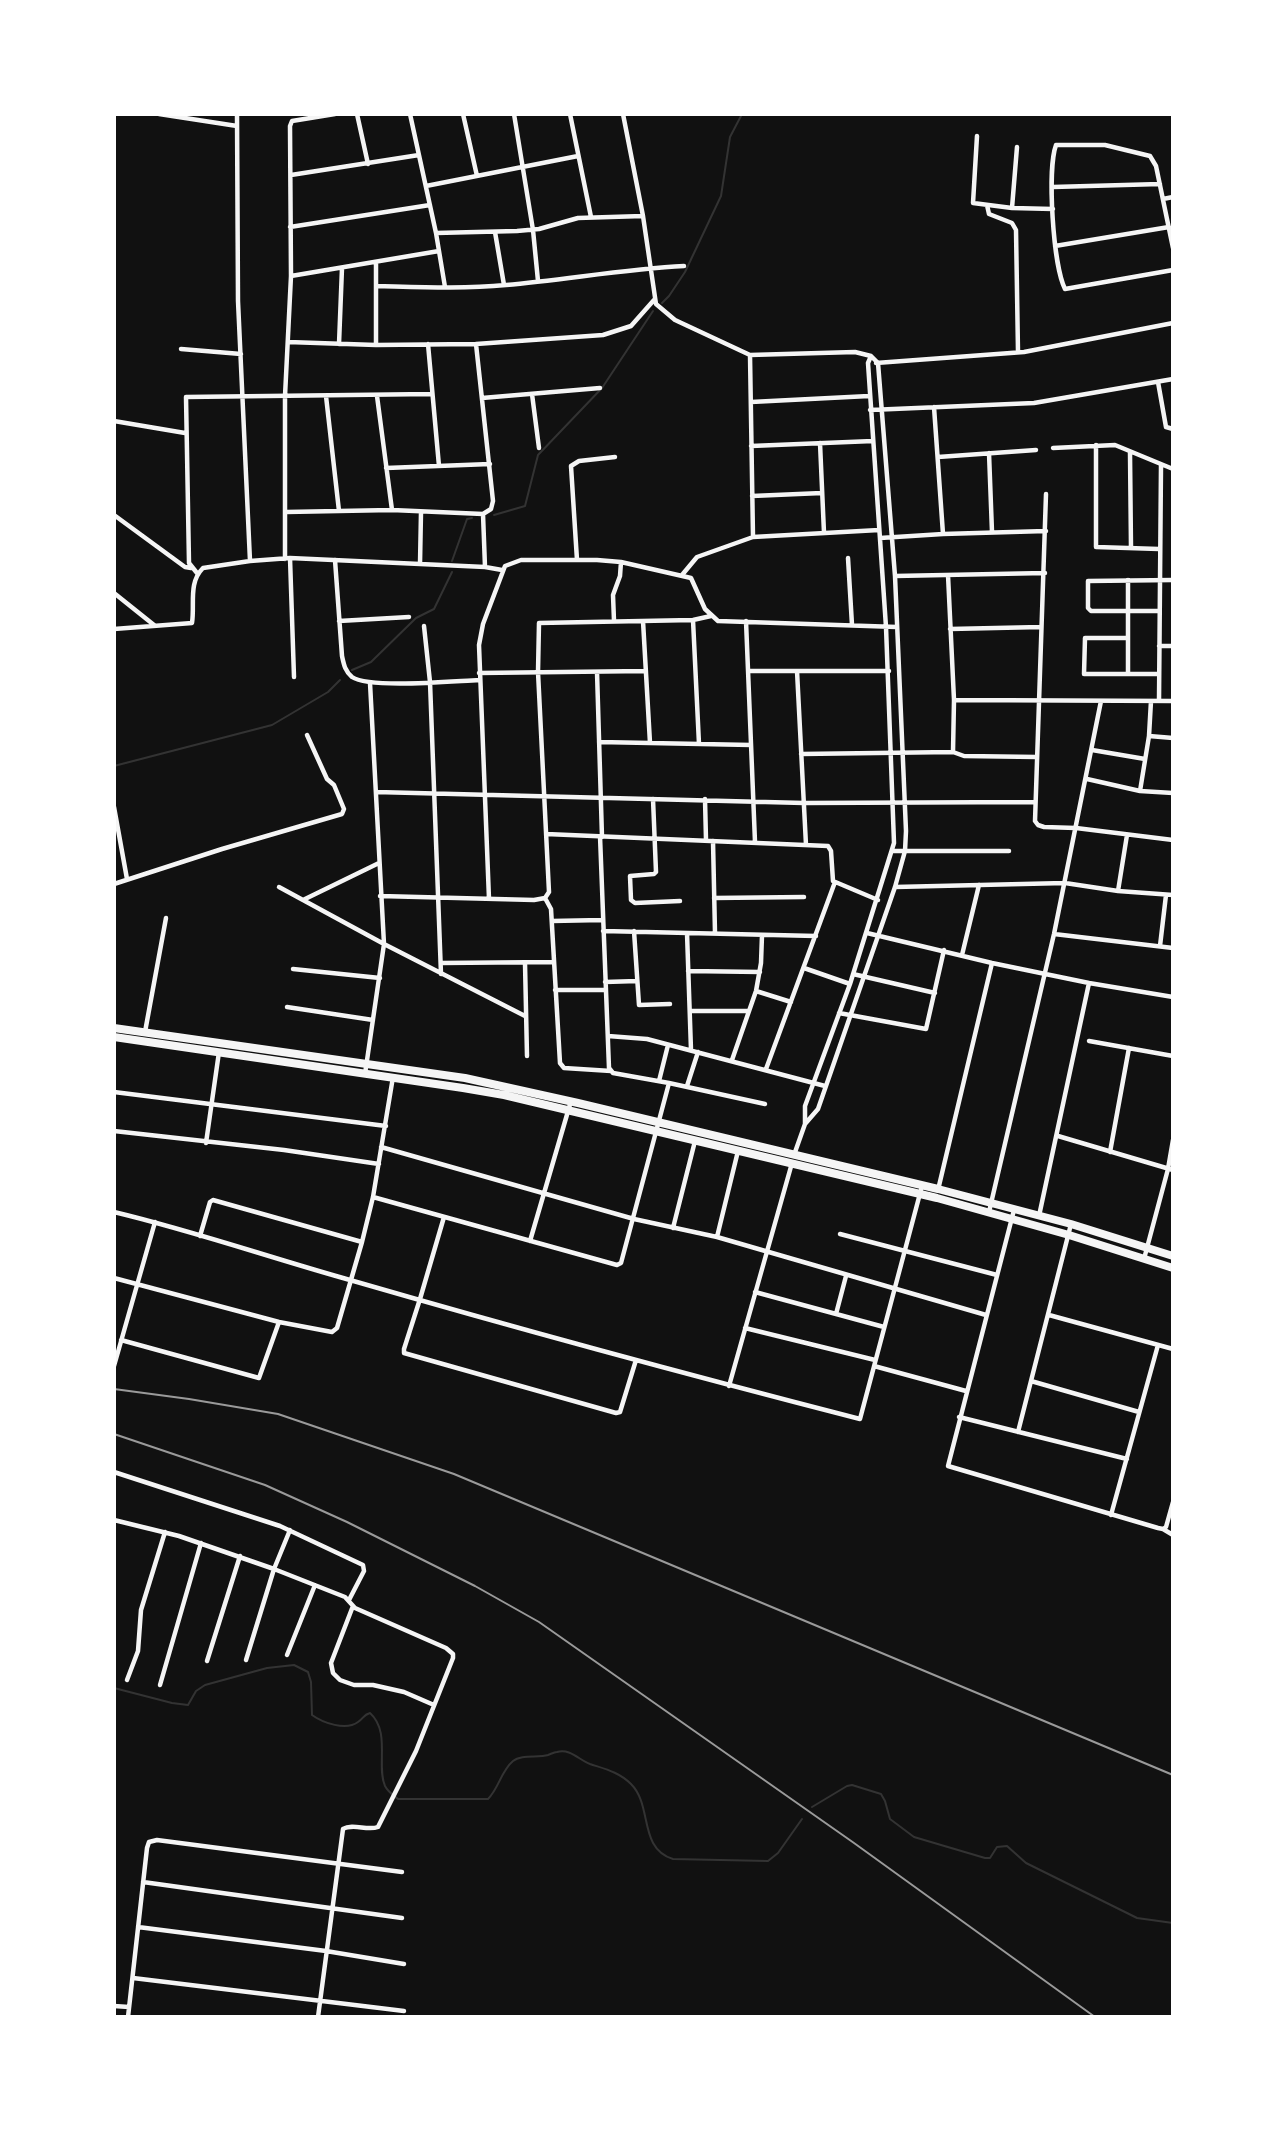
<!DOCTYPE html>
<html>
<head>
<meta charset="utf-8">
<style>
	body { margin:0 }
	#map { position:relative; width:1287px; height:2131px; overflow:hidden; background:#111; font-family:Mulish,sans-serif }
	canvas { display:block }
	.frame { position:absolute; inset:0; border:116px solid #fff; pointer-events:none }
</style>
</head>
<body>
<div id="map">
<canvas width="1287" height="2131"></canvas>
<div class="frame"></div>
</div>
<script>
const c = document.querySelector('canvas').getContext('2d');
c.lineJoin = 'round';
function strokePath(path, color, width, dash) { c.strokeStyle = color; c.lineWidth = width; c.lineCap = dash ? 'butt' : 'round'; c.setLineDash(dash || []); c.stroke(path); }
const stream = new Path2D(`
	M662 303 669 296 685 272 721 196 730 137 742 114
	M494 515 525 506 538 455 602 388 653 311
	M452 561 467 519 472 518
	M352 670 371 662 416 618 434 609 452 572
	M114 766 272 725 328 692 340 680
	M114 1688 172 1703 188 1705 196 1691 205 1685 267 1668 294 1665 308 1672 311 1682 312 1715C323 1723 346 1731 358 1722 364 1718 363 1715 370 1713 391 1732 376 1766 385 1786 388 1792 393 1795 398 1799H488C499 1788 501 1771 513 1761 521 1754 538 1758 548 1755 551 1754 554 1752 557 1752 570 1748 579 1760 590 1764 605 1769 619 1772 631 1784 653 1806 638 1848 673 1859L768 1861 778 1853 802 1819
	M812 1807 847 1786 852 1785 881 1794 885 1801 890 1819 914 1837 985 1858H990L997 1847 1007 1846 1026 1863 1127 1913 1137 1918 1173 1923`);
const minor = new Path2D(`
	M159 114 237 126
	M237 114 238 301 250 561
	M357 114 368 164
	M410 114 436 233 445 287
	M463 114 477 176
	M514 114 533 230 538 281
	M570 114 591 217
	M623 114 643 216 656 304 675 320 750 355 855 352 871 356 878 363 895 576 906 831 905 851 895 887 818 1109 805 1124
	M977 136 973 203 1012 208 1053 209
	M291 175 419 155
	M426 186 578 156
	M1053 187 1160 184
	M1163 199 1173 197
	M987 205 989 214 1012 223 1016 230 1018 352
	M1012 208 1017 147
	M290 227 430 205
	M495 232 504 285
	M436 233 517 231 539 229 578 218 643 216
	M1055 246 1169 227
	M1173 248 1156 166 1150 156 1105 145H1056C1047 170 1053 265 1065 289L1173 270
	M376 262V345
	M291 276 439 251
	M377 286C419 287 463 289 506 285 565 280 624 269 684 266
	M288 342 376 345 476 344 603 335 631 326 654 300
	M339 344 342 268
	M428 344 439 466
	M476 344 493 501 491 509 483 514 485 567
	M181 349 241 354
	M876 363 1024 352 1173 323
	M1158 382 1166 427 1173 429
	M532 394 539 448
	M326 396 339 511
	M377 396 392 510
	M482 398 600 388
	M751 402 869 396
	M934 407 943 534 1046 531
	M870 410 1034 403 1173 379
	M114 421 185 433
	M820 443 824 533
	M1096 445V547L1159 549
	M751 446 873 441
	M1053 448 1115 445 1173 469
	M989 453 992 532
	M1130 453 1131 548
	M938 457 1036 450
	M386 468 490 464
	M1046 494 1035 821 1038 825 1044 827 1076 828 1173 840
	M752 496 822 493
	M286 512 392 510 483 514
	M114 515 185 567 191 568
	M753 537 879 530
	M880 538 943 534
	M290 558 294 677
	M848 558 852 625
	M285 559V396L291 276 290 126 292 121 335 114
	M335 560 342 656C344 665 345 671 352 677 370 689 454 681 479 680
	M577 560 571 466 579 461 615 457
	M420 564 421 512
	M197 573 189 563 186 397 431 394
	M682 575 697 557 753 537 750 355
	M895 576 1045 573
	M1128 580V638H1085L1084 674H1159
	M114 593 154 625
	M1159 611H1091L1088 608V581L1173 580
	M693 620 699 744
	M339 621 409 617
	M614 621 613 595 620 576 621 562
	M643 621 650 743
	M746 621 755 842
	M424 626 430 682 441 974
	M114 629 192 623C195 604 188 583 203 568L250 561 290 558 485 567 502 570
	M950 629 1041 627
	M1159 646H1173
	M748 671H889
	M797 671 806 845
	M597 672 602 837
	M479 673 646 671
	M1128 674V638
	M954 700 1173 701
	M1151 701 1149 736 1173 738
	M1159 701 1161 465
	M599 742 751 745
	M1092 750 1145 759
	M953 752 964 756 1037 757
	M801 754 953 752 954 700 948 575
	M1087 779 1140 791 1173 793
	M1140 791 1149 736
	M376 792 804 803 1035 802
	M653 799 656 872 654 874 630 876 631 900 635 903 680 901
	M705 799 706 840
	M114 807 127 879
	M546 834 828 846 831 851 833 881 878 900
	M600 836 609 1068 613 1073 669 1083
	M713 841 715 933
	M893 851H1009
	M114 884 222 849 342 814 344 809 334 785 327 779 307 735
	M279 887 384 944 525 1016
	M895 887 1065 883 1118 891 1173 895
	M1118 891 1127 835
	M380 896 534 900 545 898 549 892 538 672 539 623 693 620 711 616
	M545 898 551 909 560 1063 564 1068 611 1071
	M714 898 804 897
	M489 899 479 645 483 624 505 566 521 560H597L621 562 691 578 705 609 718 621 897 627
	M303 900 379 863
	M552 921 602 920
	M603 931 816 936
	M634 931 639 1005 670 1004
	M687 933 691 1050
	M867 933 992 963 1089 983 1173 997
	M1054 934 1173 948
	M1160 946 1166 895
	M962 955 979 885
	M441 963 554 962
	M525 963 527 1056
	M804 968 850 984
	M293 969 380 978
	M688 971 760 972
	M853 974 935 993
	M605 982 637 981
	M555 990H606
	M756 991 791 1002
	M287 1007 373 1020
	M690 1011H749
	M839 1013 926 1029 944 950
	M145 1032 166 918
	M608 1036 647 1039 825 1086
	M1089 1041 1173 1056
	M732 1060 756 991 761 963 762 935
	M766 1069 835 882
	M365 1074 384 944 370 683
	M659 1081 668 1045
	M687 1086 698 1052
	M114 1092 386 1126
	M114 1131 284 1150 379 1164
	M1058 1136 1173 1170
	M206 1143 219 1052
	M381 1147 634 1219 717 1237 986 1315
	M1110 1152 1129 1048
	M794 1155 805 1124V1106L850 984 894 843 886 627 868 363 871 356
	M938 1190 992 963
	M373 1197 617 1265 621 1263 669 1083 765 1104
	M1014 1210 948 1466 1158 1528 1163 1529 1166 1527 1173 1502
	M114 1212C194 1231 271 1258 350 1280 519 1329 689 1375 860 1419L922 1186
	M989 1212 1054 934 1101 701
	M1039 1216 1089 983
	M444 1217 420 1299 404 1349V1353L616 1413 620 1412 636 1360
	M673 1228 695 1141
	M840 1234 997 1275
	M200 1236 210 1202 213 1200 362 1242
	M717 1237 738 1151
	M530 1241 571 1101
	M1144 1259 1168 1169 1173 1140
	M114 1278 279 1322 332 1332 337 1328 362 1242 373 1197 393 1077
	M755 1292 884 1327
	M836 1314 846 1276
	M1049 1315 1173 1349
	M745 1328 875 1360
	M121 1340 259 1378 279 1322
	M114 1366 155 1222
	M874 1366 966 1391
	M1031 1381 1139 1412
	M729 1386 792 1163
	M959 1417 1127 1459
	M1018 1432 1071 1224
	M114 1472 280 1526 363 1565 364 1571 349 1600
	M1111 1515 1158 1345
	M114 1520 179 1536 274 1569 345 1597 355 1608 446 1648 453 1654V1658L416 1751 378 1827C367 1831 353 1823 343 1829L318 2017
	M1163 1529 1173 1535
	M353 1606 331 1663 333 1673 340 1680 354 1685H373L404 1692 434 1705
	M287 1655 315 1585
	M246 1660 274 1569 290 1530
	M207 1661 240 1556
	M127 1680 138 1651 141 1610 165 1532
	M160 1685 201 1543
	M143 1882 402 1918
	M138 1927 326 1951 404 1964
	M133 1978 404 2011
	M114 2006 129 2007
	M128 2017 147 1848 149 1842 157 1840 402 1872`);
const primary = new Path2D(`
	M114 1028 465 1078 578 1103 938 1189 1071 1224 1173 1256
	M114 1037 463 1088 504 1095 937 1198 1069 1235 1173 1268`);
const rail = new Path2D(`
	M114 1389 189 1399 278 1414 454 1474 1173 1775
	M114 1434 265 1485 347 1522 475 1586 539 1622 854 1843 1095 2017`);
strokePath(stream, '#333', 2);
strokePath(minor, '#f5f5f5', 4.5);
strokePath(primary, '#f5f5f5', 8);
strokePath(rail, '#9a9a9a', 2);
</script>
</body>
</html>
